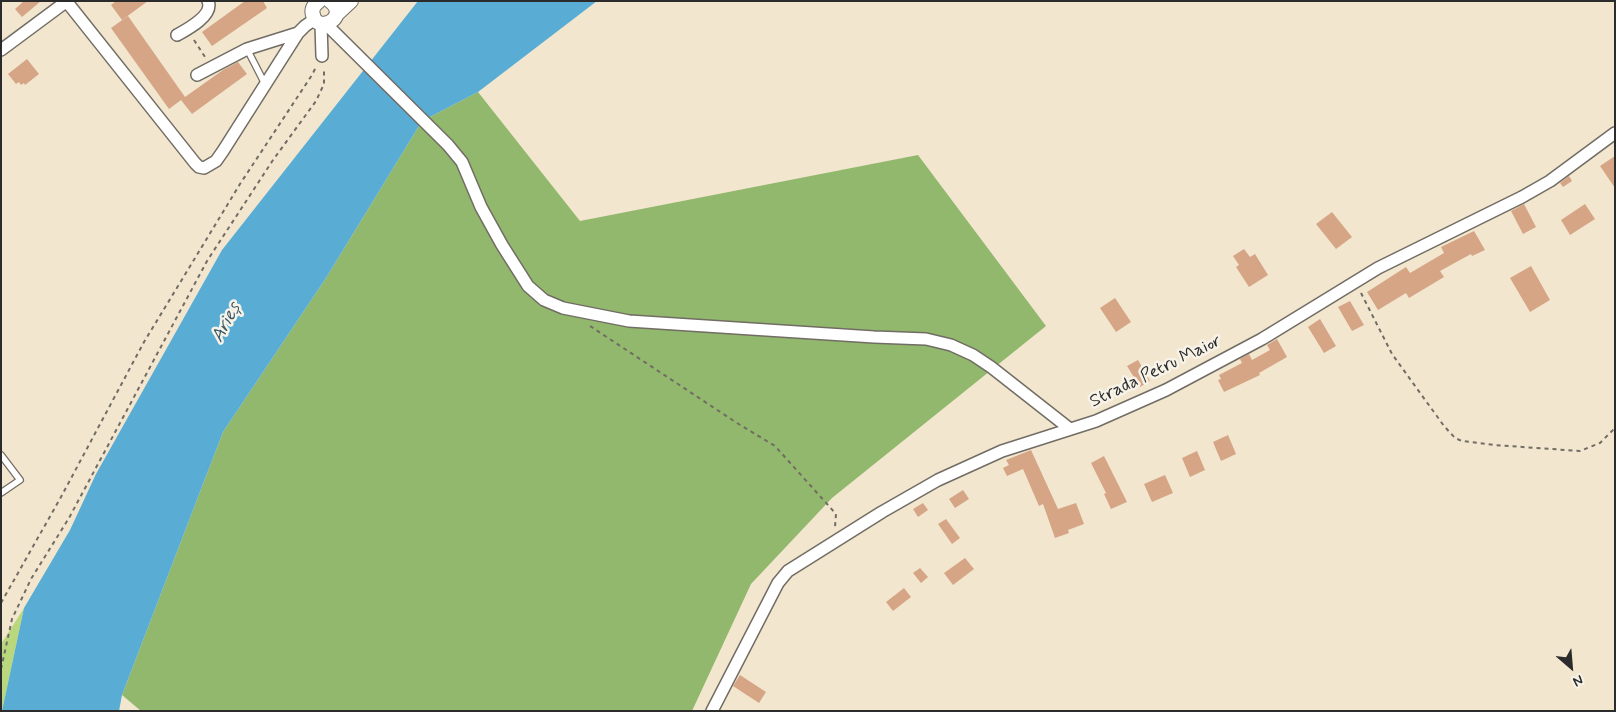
<!DOCTYPE html>
<html>
<head>
<meta charset="utf-8">
<style>
	body { margin:0 }
	#map { position:relative; width:1616px; height:712px; overflow:hidden; background:#f2e6ce; font-family:Mynerve,sans-serif }
	canvas { display:block }
	.frame { position:absolute; inset:0; border:2px solid #2b2b2b; pointer-events:none }
	.north { position:absolute; left:1546px; top:642px; width:50px; height:50px; -webkit-text-stroke:4px #f7f3e8; paint-order:stroke; rotate:153deg; font-size:14px; font-weight:700; line-height:20px; text-align:center; color:#2b2b2b }
	.north::after { content:''; display:block; margin:auto; width:18px; height:22px; background:#2b2b2b; clip-path:polygon(50% 0,100% 100%,50% 72%,0 100%) }
</style>
</head>
<body>
<div id="map">
<canvas width="1616" height="712"></canvas>
<div class="frame"></div>
<div class="north">N</div>
</div>
<script>
const c = document.querySelector('canvas').getContext('2d');
c.lineJoin = 'round';
function paint(path, color) { c.fillStyle = color; c.fill(path, 'evenodd'); }
function strokePath(path, color, width, dash) { c.strokeStyle = color; c.lineWidth = width; c.lineCap = dash ? 'butt' : 'round'; c.setLineDash(dash || []); c.stroke(path); }
function drawText(font, color, halo, rows, align = 'center') {
  c.font = font + ' Mynerve,sans-serif'; c.lineWidth = 5; c.setLineDash([]); c.textBaseline = 'middle'; c.strokeStyle = halo; c.fillStyle = color; for (const [text, x, y, turn = 0] of rows) {
    c.save(); c.translate(x, y); c.rotate((+turn || 0) * Math.PI / 180); c.textAlign = isNaN(turn) ? turn : align; if (halo) c.strokeText(text, 0, 0); c.fillText(text, 0, 0); c.restore();
  }
}
const green = new Path2D(`
	M24 608 2 711H1V644Z`);
const forest = new Path2D(`
	M478 92 580 221 918 155 1046 326 832 498 751 584 692 711H141L122 695 223 432 326 278 422 121Z`);
const water = new Path2D(`
	M418 1H597L478 92 422 121 326 278 223 432 122 695 119 711H2L24 608 70 530 96 474 222 250Z`);
const building = new Path2D(`
	M24 1H41L22 17 15 9Z
	M116 1H148L122 20 111 5Z
	M245 1H263L267 8 212 46 202 32Z
	M128 16 185 97 223 70 238 62 247 74 192 114 181 100 169 109 111 28Z
	M27 59 39 74 25 85 24 83 21 85 19 82 16 84 8 74Z
	M1615 156V188L1600 166Z
	M1569 176 1572 181 1563 187 1560 183Z
	M1524 204 1536 227 1523 234 1511 211Z
	M1585 204 1595 219 1570 235 1561 220Z
	M1332 212 1352 237 1336 249 1316 224Z
	M1474 231 1485 250 1472 256 1471 254 1440 271 1444 277 1409 298 1406 293 1378 310 1367 292 1406 267 1410 273 1444 253 1441 247Z
	M1244 249 1250 257 1255 254 1268 275 1249 287 1236 267 1239 265 1233 256Z
	M1531 266 1550 300 1530 312 1510 278Z
	M1115 298 1131 322 1116 332 1100 308Z
	M1350 301 1364 325 1352 331 1338 307Z
	M1320 319 1336 346 1324 353 1308 327Z
	M1277 339 1287 357 1259 373 1260 375 1224 392 1218 380 1221 379 1219 375 1242 363 1240 359 1249 354 1252 360 1270 350 1267 345Z
	M1138 360 1150 381 1140 387 1127 366Z
	M1228 435 1236 454 1221 461 1213 442Z
	M1031 450 1058 509 1076 503 1084 524 1068 530 1069 533 1055 538 1043 504 1039 506 1023 469 1007 476 1003 468 1009 465 1006 460Z
	M1197 451 1205 470 1190 477 1182 458Z
	M1104 456 1127 502 1111 509 1104 494 1106 493 1091 463Z
	M1165 475 1173 493 1152 502 1144 484Z
	M963 490 969 499 955 508 949 499Z
	M923 503 928 510 918 517 913 509Z
	M946 519 960 538 952 544 938 524Z
	M965 558 974 569 953 585 944 573Z
	M920 568 928 577 921 583 913 573Z
	M904 588 911 597 893 611 886 602Z
	M740 675 766 692 759 703 733 686Z`);
const path = new Path2D(`
	M194 40 205 57
	M1361 293 1392 354 1444 426 1455 438 1462 441 1494 445 1580 451 1600 443 1615 428
	M590 326 737 423 775 446 836 514 835 527
	M1 603 61 497 144 342 240 184 312 75 316 67
	M1 669 12 619 31 579 69 518 207 261 273 160 316 101 324 84V68`);
const service = new Path2D(`
	M247 49 265 84
	M1 455 20 480 1 493`);
const minor = new Path2D(`
	M67 2 195 163 199 167 204 168 216 161 223 151 298 33 305 26 315 19
	M325 23 448 145 462 162 481 207 502 245 528 286 544 300 563 308 629 321 874 337 926 339 951 345 973 355 991 367 1070 429
	M321 24 322 56
	M177 35C188 29 214 15 208 1
	M1 50 67 1
	M197 75 247 49 298 33
	M712 711 778 583 788 571 882 512 938 480 1002 451 1096 421 1166 390 1262 339 1378 268 1522 197 1550 181 1615 133`);
const tertiary = new Path2D(`
	M319 1C314 5 311 9 313 15 317 35 351 17 330 1
	M336 15 351 1`);
const streetNames = [
	["Strada Petru Maior",1156,372,-26]
];
const waterNames = [
	["Arieș",227,323,-62]
];
paint(green, '#b9d87e');
paint(forest, '#92b86d');
paint(water, '#59add5');
paint(building, '#d5a586');
strokePath(service, '#716c64', 8);
strokePath(minor, '#716c64', 14);
strokePath(tertiary, '#716c64', 16);
strokePath(path, '#716c64', 2, [4, 4]);
strokePath(service, '#fff', 5.5);
strokePath(minor, '#fff', 11);
strokePath(tertiary, '#fff', 14);
drawText('18px', '#2b2b2b', '#f7f3e8', streetNames);
drawText('italic 19px', '#3b5866', '#f7f3e8', waterNames);
</script>
</body>
</html>
